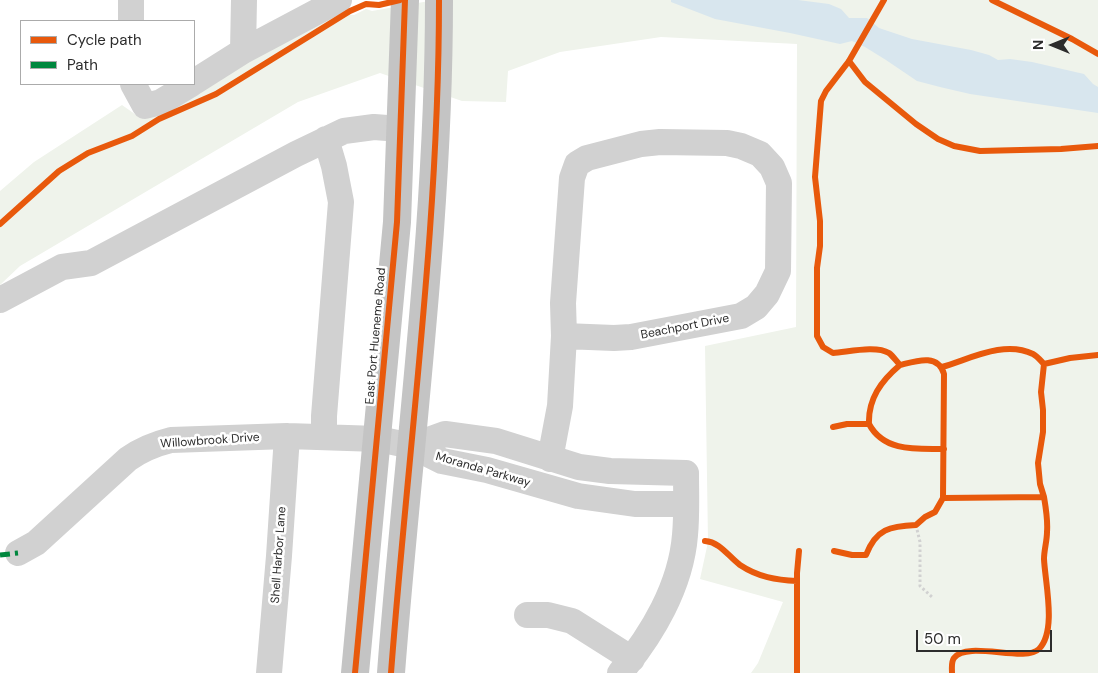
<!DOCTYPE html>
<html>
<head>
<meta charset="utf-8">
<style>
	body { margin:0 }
	#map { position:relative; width:1098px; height:673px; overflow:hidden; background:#fff; font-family:"DM Sans",sans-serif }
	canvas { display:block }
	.legend { position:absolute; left:20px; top:20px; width:175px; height:65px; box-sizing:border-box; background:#fff; border:1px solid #ababab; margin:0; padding:6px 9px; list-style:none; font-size:15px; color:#2c2c2c }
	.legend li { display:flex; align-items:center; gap:10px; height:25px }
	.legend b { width:25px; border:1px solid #ababab }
	.north { position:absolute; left:1028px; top:20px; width:50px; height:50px; -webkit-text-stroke:4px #fff; paint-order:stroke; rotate:270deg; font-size:14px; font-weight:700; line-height:20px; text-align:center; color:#2c2c2c }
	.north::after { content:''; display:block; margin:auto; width:18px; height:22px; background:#2c2c2c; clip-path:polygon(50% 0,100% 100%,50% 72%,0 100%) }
	.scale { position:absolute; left:916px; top:630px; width:136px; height:22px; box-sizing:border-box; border:2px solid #2c2c2c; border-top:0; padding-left:6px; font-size:15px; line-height:18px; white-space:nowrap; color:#2c2c2c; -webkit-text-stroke:4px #fff; paint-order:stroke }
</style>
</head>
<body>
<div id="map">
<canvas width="1098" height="673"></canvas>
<ul class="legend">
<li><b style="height:6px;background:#e8590c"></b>Cycle path</li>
<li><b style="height:6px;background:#00873e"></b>Path</li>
</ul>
<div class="north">N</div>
<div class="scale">50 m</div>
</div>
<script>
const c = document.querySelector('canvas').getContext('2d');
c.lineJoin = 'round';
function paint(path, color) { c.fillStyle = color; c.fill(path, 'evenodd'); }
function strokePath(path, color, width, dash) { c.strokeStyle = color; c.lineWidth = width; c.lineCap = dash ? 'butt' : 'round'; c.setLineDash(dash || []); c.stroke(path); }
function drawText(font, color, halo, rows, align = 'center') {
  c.font = font + ' "DM Sans",sans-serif'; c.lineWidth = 5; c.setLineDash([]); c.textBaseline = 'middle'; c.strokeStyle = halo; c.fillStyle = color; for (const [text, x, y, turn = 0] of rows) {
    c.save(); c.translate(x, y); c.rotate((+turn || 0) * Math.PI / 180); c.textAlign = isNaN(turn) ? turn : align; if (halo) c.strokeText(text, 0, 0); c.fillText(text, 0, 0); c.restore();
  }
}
const green = new Path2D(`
	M435 0H1098V673H751L758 663 783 602 700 579 708 542 705 346 796 327 797 44 661 37 560 52 508 71 506 102 462 101 380 73 298 102 20 266 0 285V191L34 162 122 105 139 117 185 95 339 14 354 15 366 9 372 11Z`);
const water = new Path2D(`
	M671 0H798L829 4 841 9 849 18H867L879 28 912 39 971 50 989 55 998 60 1010 59 1032 62 1084 74 1093 84 1098 87V113L970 94 940 87 917 81 886 60 865 47 852 41 840 44 790 33 715 19 671 2Z`);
const path = new Path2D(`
	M916 525 920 542V586L932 597`);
const minor = new Path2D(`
	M131 0V21
	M243 51 244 0
	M194 82 243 51 339 0
	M133 84 145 106 161 102 191 84
	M0 300 62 267 91 263 296 154 344 131 374 127 400 129
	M324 437V416L341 202 334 166 326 139
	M412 446 445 434 496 441 579 467 610 471 686 473C686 493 687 514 685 535 681 586 652 635 620 673
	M550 459 560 406 564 336 563 303 572 178 577 164 587 158 641 144 660 142 727 143 741 146 760 154 772 167 779 183 778 271 767 294 756 307 741 316 631 337 614 338 564 336
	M18 553 36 543 128 459C142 449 155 444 171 440L287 436 378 439 412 446 442 461 487 470 578 496 635 504H686
	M527 615H548L572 621 632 659
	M269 673 279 556 287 436`);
const major = new Path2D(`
	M355 673 397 222 405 0
	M391 673C408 449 439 225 439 0`);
const quiet = new Path2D(`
	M0 555 18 553`);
const cycleway = new Path2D(`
	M884 0 849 61 826 91 821 101 815 177 820 221V246L817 268V336L823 347 833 353C848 352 876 345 889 353 893 356 897 362 900 365 916 361 938 353 944 374L943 498 1044 497C1046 509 1048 520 1047 532 1047 541 1044 550 1044 559 1045 582 1057 631 1039 649 1025 663 967 640 954 658 951 662 952 668 952 673
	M992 0 1072 39 1098 54
	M849 61 865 82 916 124 938 139 954 146 980 151 1061 149 1098 146
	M0 224 59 171 88 153 132 136 159 119 216 94 350 11 366 4 379 5 400 0
	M1044 364 1041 392 1043 410V432L1038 463 1040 484 1044 497
	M942 367C970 359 1004 340 1033 354 1037 356 1041 361 1044 364L1070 358 1098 355
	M869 424C884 452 916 449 944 449
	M833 427 847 424H869C868 399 881 381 900 365
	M705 541C720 542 728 556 740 565 758 577 776 580 797 581
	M834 551 852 555H866C876 529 890 526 916 525L925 517 935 512 943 498
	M355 673 397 222 405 0
	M391 673C408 449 439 225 439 0
	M797 673V573L799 551`);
const streetNames = [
	["Beachport Drive",685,327,-11],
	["East Port Hueneme Road",376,336,-85],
	["Willowbrook Drive",210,441,-4],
	["Moranda Parkway",483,470,16],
	["Shell Harbor Lane",279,555,-86]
];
paint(green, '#eff3eb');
paint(water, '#d8e6ee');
strokePath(path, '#d1d1d1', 3, [2.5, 2.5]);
strokePath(minor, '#d1d1d1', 26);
strokePath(major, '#c4c4c4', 28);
strokePath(quiet, '#00873e', 5, [10, 5]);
strokePath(cycleway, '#e8590c', 6);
drawText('12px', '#2c2c2c', '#fff', streetNames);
</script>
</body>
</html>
